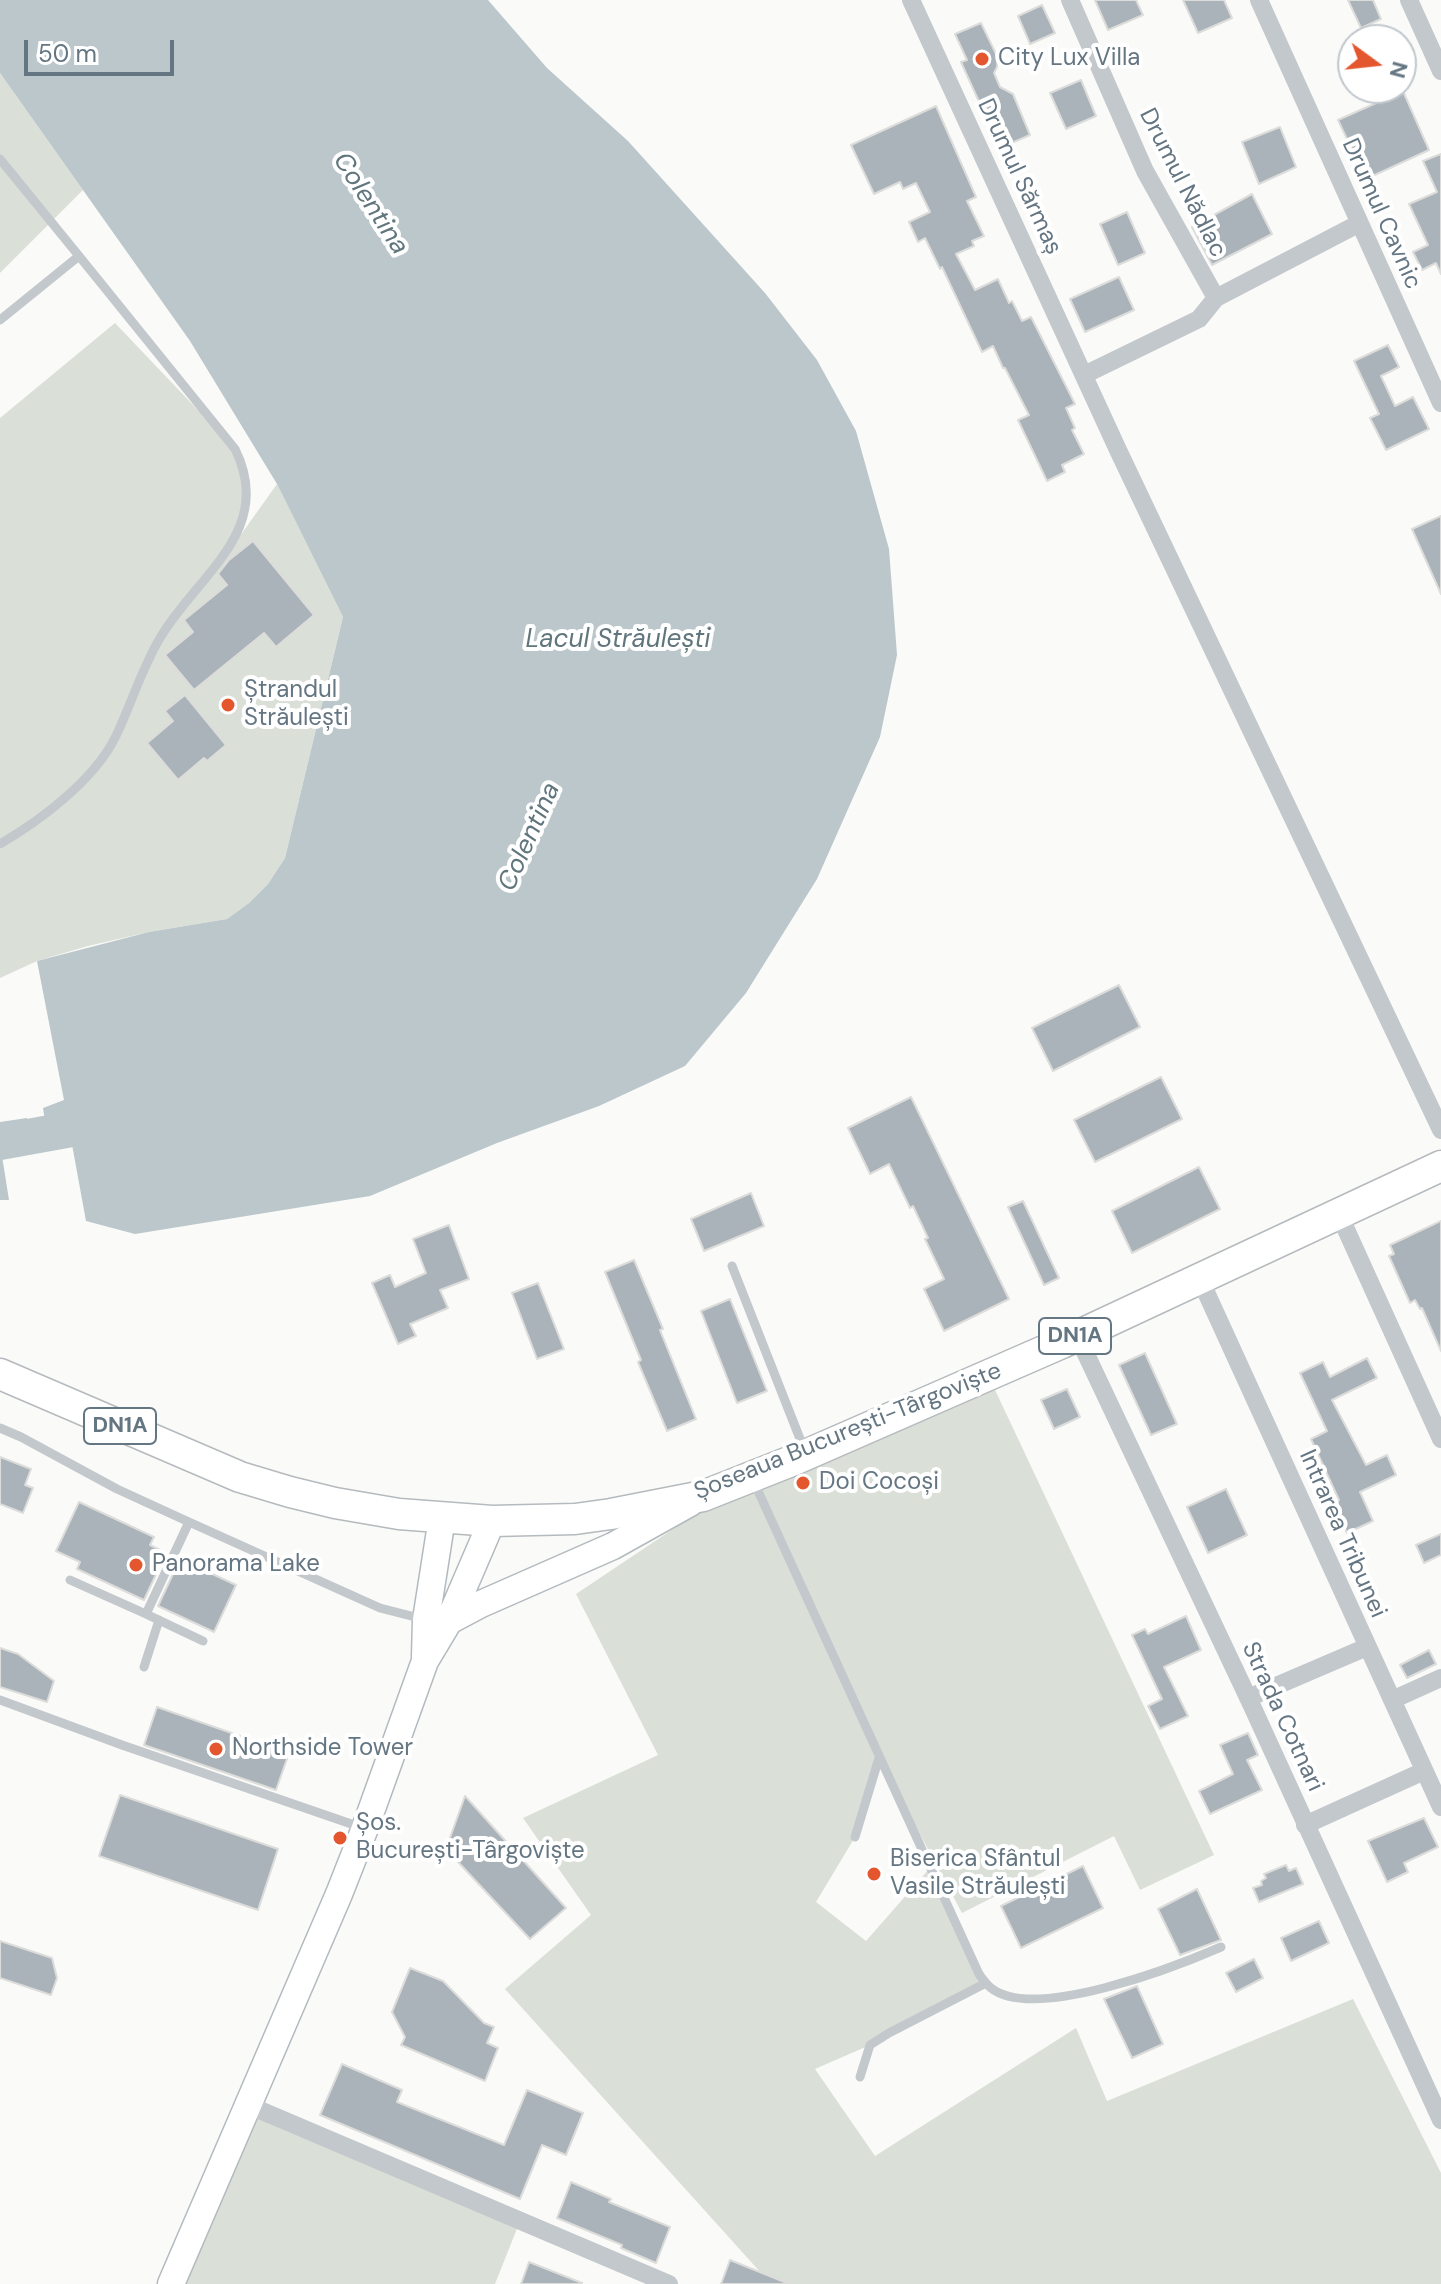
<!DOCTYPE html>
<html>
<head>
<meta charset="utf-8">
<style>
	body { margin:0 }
	#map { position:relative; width:1441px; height:2284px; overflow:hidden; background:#fafaf8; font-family:"DM Sans",sans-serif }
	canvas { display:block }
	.north { position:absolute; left:1337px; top:24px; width:80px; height:80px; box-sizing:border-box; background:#fff; border:2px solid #c1c8cd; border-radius:50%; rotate:105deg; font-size:22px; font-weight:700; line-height:32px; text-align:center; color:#657683 }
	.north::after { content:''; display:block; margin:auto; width:28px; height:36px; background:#e4572e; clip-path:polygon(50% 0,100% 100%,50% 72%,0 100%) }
	.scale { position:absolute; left:24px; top:40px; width:150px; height:36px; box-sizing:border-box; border:4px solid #657683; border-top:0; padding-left:10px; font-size:24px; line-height:28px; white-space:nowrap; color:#657683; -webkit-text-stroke:6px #fff; paint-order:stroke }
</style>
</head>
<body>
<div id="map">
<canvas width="1441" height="2284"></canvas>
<div class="north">N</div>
<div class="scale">50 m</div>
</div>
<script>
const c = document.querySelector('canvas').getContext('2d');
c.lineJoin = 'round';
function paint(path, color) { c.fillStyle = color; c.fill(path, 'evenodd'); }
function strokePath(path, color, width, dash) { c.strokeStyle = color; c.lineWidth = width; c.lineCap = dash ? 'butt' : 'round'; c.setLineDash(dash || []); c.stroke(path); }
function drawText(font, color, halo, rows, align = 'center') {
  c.font = font + ' "DM Sans",sans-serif'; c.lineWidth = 8; c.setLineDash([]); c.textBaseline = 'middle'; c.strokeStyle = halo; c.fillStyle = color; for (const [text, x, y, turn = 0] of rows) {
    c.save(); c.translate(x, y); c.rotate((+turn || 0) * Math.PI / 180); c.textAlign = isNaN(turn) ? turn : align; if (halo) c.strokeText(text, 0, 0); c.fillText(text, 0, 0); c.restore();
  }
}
const green = new Path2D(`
	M0 73 83 190 0 273Z
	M115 323 235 449 247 497 230 550 277 484 343 617 285 858 268 884 249 903 227 919 149 932 88 946 37 961 0 978V849L16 839 103 763 118 742 149 668 171 621 114 739 85 778 0 844V418Z
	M988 1375 1214 1855 1140 1890 1114 1836 962 1913 880 1759 855 1837 816 1902 866 1941 930 1868 986 1983 870 2045 815 2069 875 2156 1076 2028 1107 2101 1353 1999 1441 2173V2284H771L505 1989 591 1915 523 1818 658 1755 576 1594 751 1477Z
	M248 2105 520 2221 495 2284H172Z`);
const water = new Path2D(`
	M0 0H488L547 68 628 141 765 293 817 360 856 431 889 549 897 655 880 737 817 879 746 993 685 1066 599 1106 497 1143 370 1196 135 1234 86 1221 71 1139 48 1142 43 1108 64 1100 37 961 149 932 227 919 249 903 268 884 285 858 343 617 277 484 190 341 0 73Z
	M27 1118 33 1151 2 1156 9 1200H0V1122Z`);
const river = new Path2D(`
	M0 1142 94 1125`);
const building = new Path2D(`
	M1095 0H1136L1143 15 1108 30Z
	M1183 0H1224L1232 18 1198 33Z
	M1348 0H1373L1381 19 1361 28Z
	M1042 5 1055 33 1030 44 1018 16Z
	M981 23 998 58 997 67 994 73 1000 87 1013 94 1030 135 1000 148 961 62 967 60 955 34Z
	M1081 80 1096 116 1066 129 1050 93Z
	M1403 91 1429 150 1366 179 1338 120Z
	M936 106 976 197 967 201 984 236 972 241 974 246 956 254 975 290 998 279 1009 303 1012 301 1022 321 1031 317 1075 404 1066 408 1075 428 1072 430 1084 454 1062 465 1065 472 1047 481 1018 420 1029 415 1005 368H1003L993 346 982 352 942 267 940 269 925 238 918 242 909 222 930 212 916 183 903 189 900 182 874 194 851 145Z
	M1280 127 1296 167 1259 184 1242 142Z
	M1441 154V274L1436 263 1422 270 1413 252 1428 245 1409 204 1437 192 1423 161Z
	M1252 194 1272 234 1212 265 1192 227Z
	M1127 212 1145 253 1118 265 1100 224Z
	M1119 277 1134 310 1085 332 1070 299Z
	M1388 345 1399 367 1381 376 1395 406 1413 397 1429 429 1386 450 1370 418 1379 414 1354 361Z
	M1441 516V594L1412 529Z
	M253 541 314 615 276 647 264 633 194 690 165 655 193 632 184 620 227 585 218 574 229 560Z
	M185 695 226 745 207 761 204 758 178 780 147 743 173 721 165 711Z
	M1119 985 1140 1027 1053 1071 1032 1028Z
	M1161 1077 1182 1119 1095 1162 1074 1120Z
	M911 1097 1009 1299 944 1331 924 1289 944 1279 925 1239 928 1238 913 1206 910 1208 889 1164 870 1174 848 1128Z
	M1199 1167 1220 1209 1132 1253 1112 1211Z
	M751 1193 764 1226 704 1251 691 1219Z
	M1023 1201 1059 1278 1044 1285 1008 1207Z
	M1441 1221V1351L1422 1308 1420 1309 1415 1300 1410 1303 1389 1256 1394 1254 1390 1245Z
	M449 1225 469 1279 440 1290 448 1308 410 1324 416 1336 398 1344 372 1283 390 1275 395 1287 426 1273 413 1239Z
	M634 1260 663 1329 660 1330 696 1419 667 1431 638 1362 641 1360 605 1272Z
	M538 1283 564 1349 537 1359 512 1293Z
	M730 1299 767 1391 737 1403 701 1311Z
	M1145 1353 1177 1424 1151 1435 1119 1365Z
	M1367 1358 1377 1378 1332 1400 1366 1465 1387 1455 1396 1475 1360 1492 1373 1521 1347 1533 1333 1503 1339 1500 1311 1439 1327 1431 1300 1373 1323 1362 1330 1377Z
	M1067 1389 1080 1417 1054 1429 1041 1400Z
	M0 1457 31 1469 25 1485 33 1488 23 1513 0 1504Z
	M1226 1489 1247 1535 1208 1553 1187 1507Z
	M79 1502 154 1537 150 1545 166 1553 144 1600 77 1569 80 1562 56 1551Z
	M1441 1534V1555L1424 1563 1416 1545Z
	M180 1559 236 1585 214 1632 158 1606Z
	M1186 1616 1201 1650 1164 1667 1188 1716 1160 1729 1148 1706 1162 1699 1132 1635 1145 1629 1148 1634Z
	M0 1648 18 1654 54 1681 47 1702 0 1687Z
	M1429 1650 1436 1664 1407 1678 1400 1665Z
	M157 1707 289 1753 276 1790 144 1745Z
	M1248 1733 1258 1755 1247 1760 1262 1790 1210 1814 1199 1791 1233 1774 1220 1745Z
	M120 1795 278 1849 258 1910 99 1856Z
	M465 1796 566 1908 530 1939 446 1849Z
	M1424 1818 1438 1847 1404 1863 1408 1872 1387 1882 1368 1841Z
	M1286 1865 1289 1871 1296 1868 1303 1884 1259 1902 1253 1888 1262 1885 1261 1881 1266 1878 1264 1874Z
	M1083 1866 1103 1908 1021 1948 1001 1906Z
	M1197 1889 1221 1940 1180 1955 1158 1909Z
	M1319 1921 1329 1943 1291 1961 1281 1938Z
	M0 1941 52 1958 57 1978 51 1995 0 1978Z
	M1254 1959 1263 1978 1236 1992 1226 1973Z
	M410 1968 443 1981 484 2023 494 2027 487 2043 498 2048 485 2081 401 2045 405 2037 392 2012Z
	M1137 1986 1163 2044 1132 2058 1104 1999Z
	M342 2064 402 2090 397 2102 504 2145 527 2090 583 2113 566 2155 542 2145 520 2199 320 2115Z
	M571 2182 611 2199 609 2202 670 2227 656 2263 621 2248 622 2245 557 2218Z
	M730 2260 787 2283V2284H721Z
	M529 2262 582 2283V2284H521Z`);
const service = new Path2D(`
	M0 159 79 256
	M0 320 79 256 235 449C276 531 196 576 160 638 141 670 131 705 115 738 93 781 41 820 0 844
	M732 1266 804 1449
	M0 1428 21 1437 117 1489 189 1522 380 1608 423 1619
	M753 1480 979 1974C982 1978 986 1984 991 1988 1034 2022 1175 1967 1221 1947
	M70 1580 146 1614 189 1522
	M146 1614 203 1641
	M144 1667 159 1620
	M0 1700 122 1745 363 1828
	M855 1837 879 1758
	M860 2077 870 2045 889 2033 986 1983`);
const minor = new Path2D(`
	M911 0 1118 450 1441 1130
	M1070 0 1145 171 1216 298
	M1259 0 1441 403
	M1409 0 1441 71
	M1084 375 1199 319 1216 298 1358 224
	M1339 1214 1441 1439
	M1200 1279 1441 1807
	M1077 1335 1252 1706 1441 2120
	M1248 1698 1367 1647
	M1392 1700 1441 1678
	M1305 1825 1424 1771
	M248 2105 669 2284`);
const secondary = new Path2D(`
	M449 1621 481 1604 613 1546 690 1503
	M425 1657 426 1620 442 1518
	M171 2284 339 1894 365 1828 425 1661 449 1621 492 1521`);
const primary = new Path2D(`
	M0 1374 240 1477 290 1492 335 1503 399 1514 492 1521 575 1519 611 1514 703 1496 794 1460 1062 1343 1441 1166`);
const markers = [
	[982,59,8,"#e4572e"],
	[228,705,8,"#e4572e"],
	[803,1483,8,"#e4572e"],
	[136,1565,8,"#e4572e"],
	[216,1749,8,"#e4572e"],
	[340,1838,8,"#e4572e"],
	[874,1874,8,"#e4572e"]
];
const shields = [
	[1075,1336,72],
	[120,1426,72]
];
const shieldNames = [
	["DN1A",1075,1336],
	["DN1A",120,1426]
];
const poiNames = [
	["City Lux Villa",998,59],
	["Ștrandul",244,691],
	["Străulești",244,719],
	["Doi Cocoși",819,1483],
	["Panorama Lake",152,1565],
	["Northside Tower",232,1749],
	["Șos.",356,1824],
	["București-Târgoviște",356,1852],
	["Biserica Sfântul",890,1860],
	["Vasile Străulești",890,1888]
];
const streetNames = [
	["Drumul Sărmaș",1019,177,65],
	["Drumul Nădlac",1182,183,63],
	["Drumul Cavnic",1381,214,66],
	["Șoseaua București-Târgoviște",848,1432,-22],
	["Intrarea Tribunei",1342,1534,66],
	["Strada Cotnari",1282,1717,65]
];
const waterNames = [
	["Colentina",370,204,57],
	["Lacul Străulești",618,640],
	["Colentina",530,837,-66]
];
paint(green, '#dadfd7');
paint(water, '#bbc7cb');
strokePath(river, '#bbc7cb', 36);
paint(building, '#aab3b9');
strokePath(building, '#dcdcda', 2);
strokePath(secondary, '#b3babf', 29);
strokePath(primary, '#b5babe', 33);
strokePath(service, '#c3c8cc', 9);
strokePath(minor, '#c3c8cc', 18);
strokePath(secondary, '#fff', 26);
strokePath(primary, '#fff', 30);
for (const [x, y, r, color] of markers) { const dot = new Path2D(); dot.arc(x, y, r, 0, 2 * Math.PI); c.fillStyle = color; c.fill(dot); strokePath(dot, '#fff', 3); }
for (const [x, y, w] of shields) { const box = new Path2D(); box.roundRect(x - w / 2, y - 18, w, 36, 6); c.fillStyle = '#fff'; c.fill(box); strokePath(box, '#657683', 2); }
drawText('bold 22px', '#657683', null, shieldNames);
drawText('24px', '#657683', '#fff', poiNames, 'left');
drawText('24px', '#657683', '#fff', streetNames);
drawText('italic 26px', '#60757c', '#fff', waterNames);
</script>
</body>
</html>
